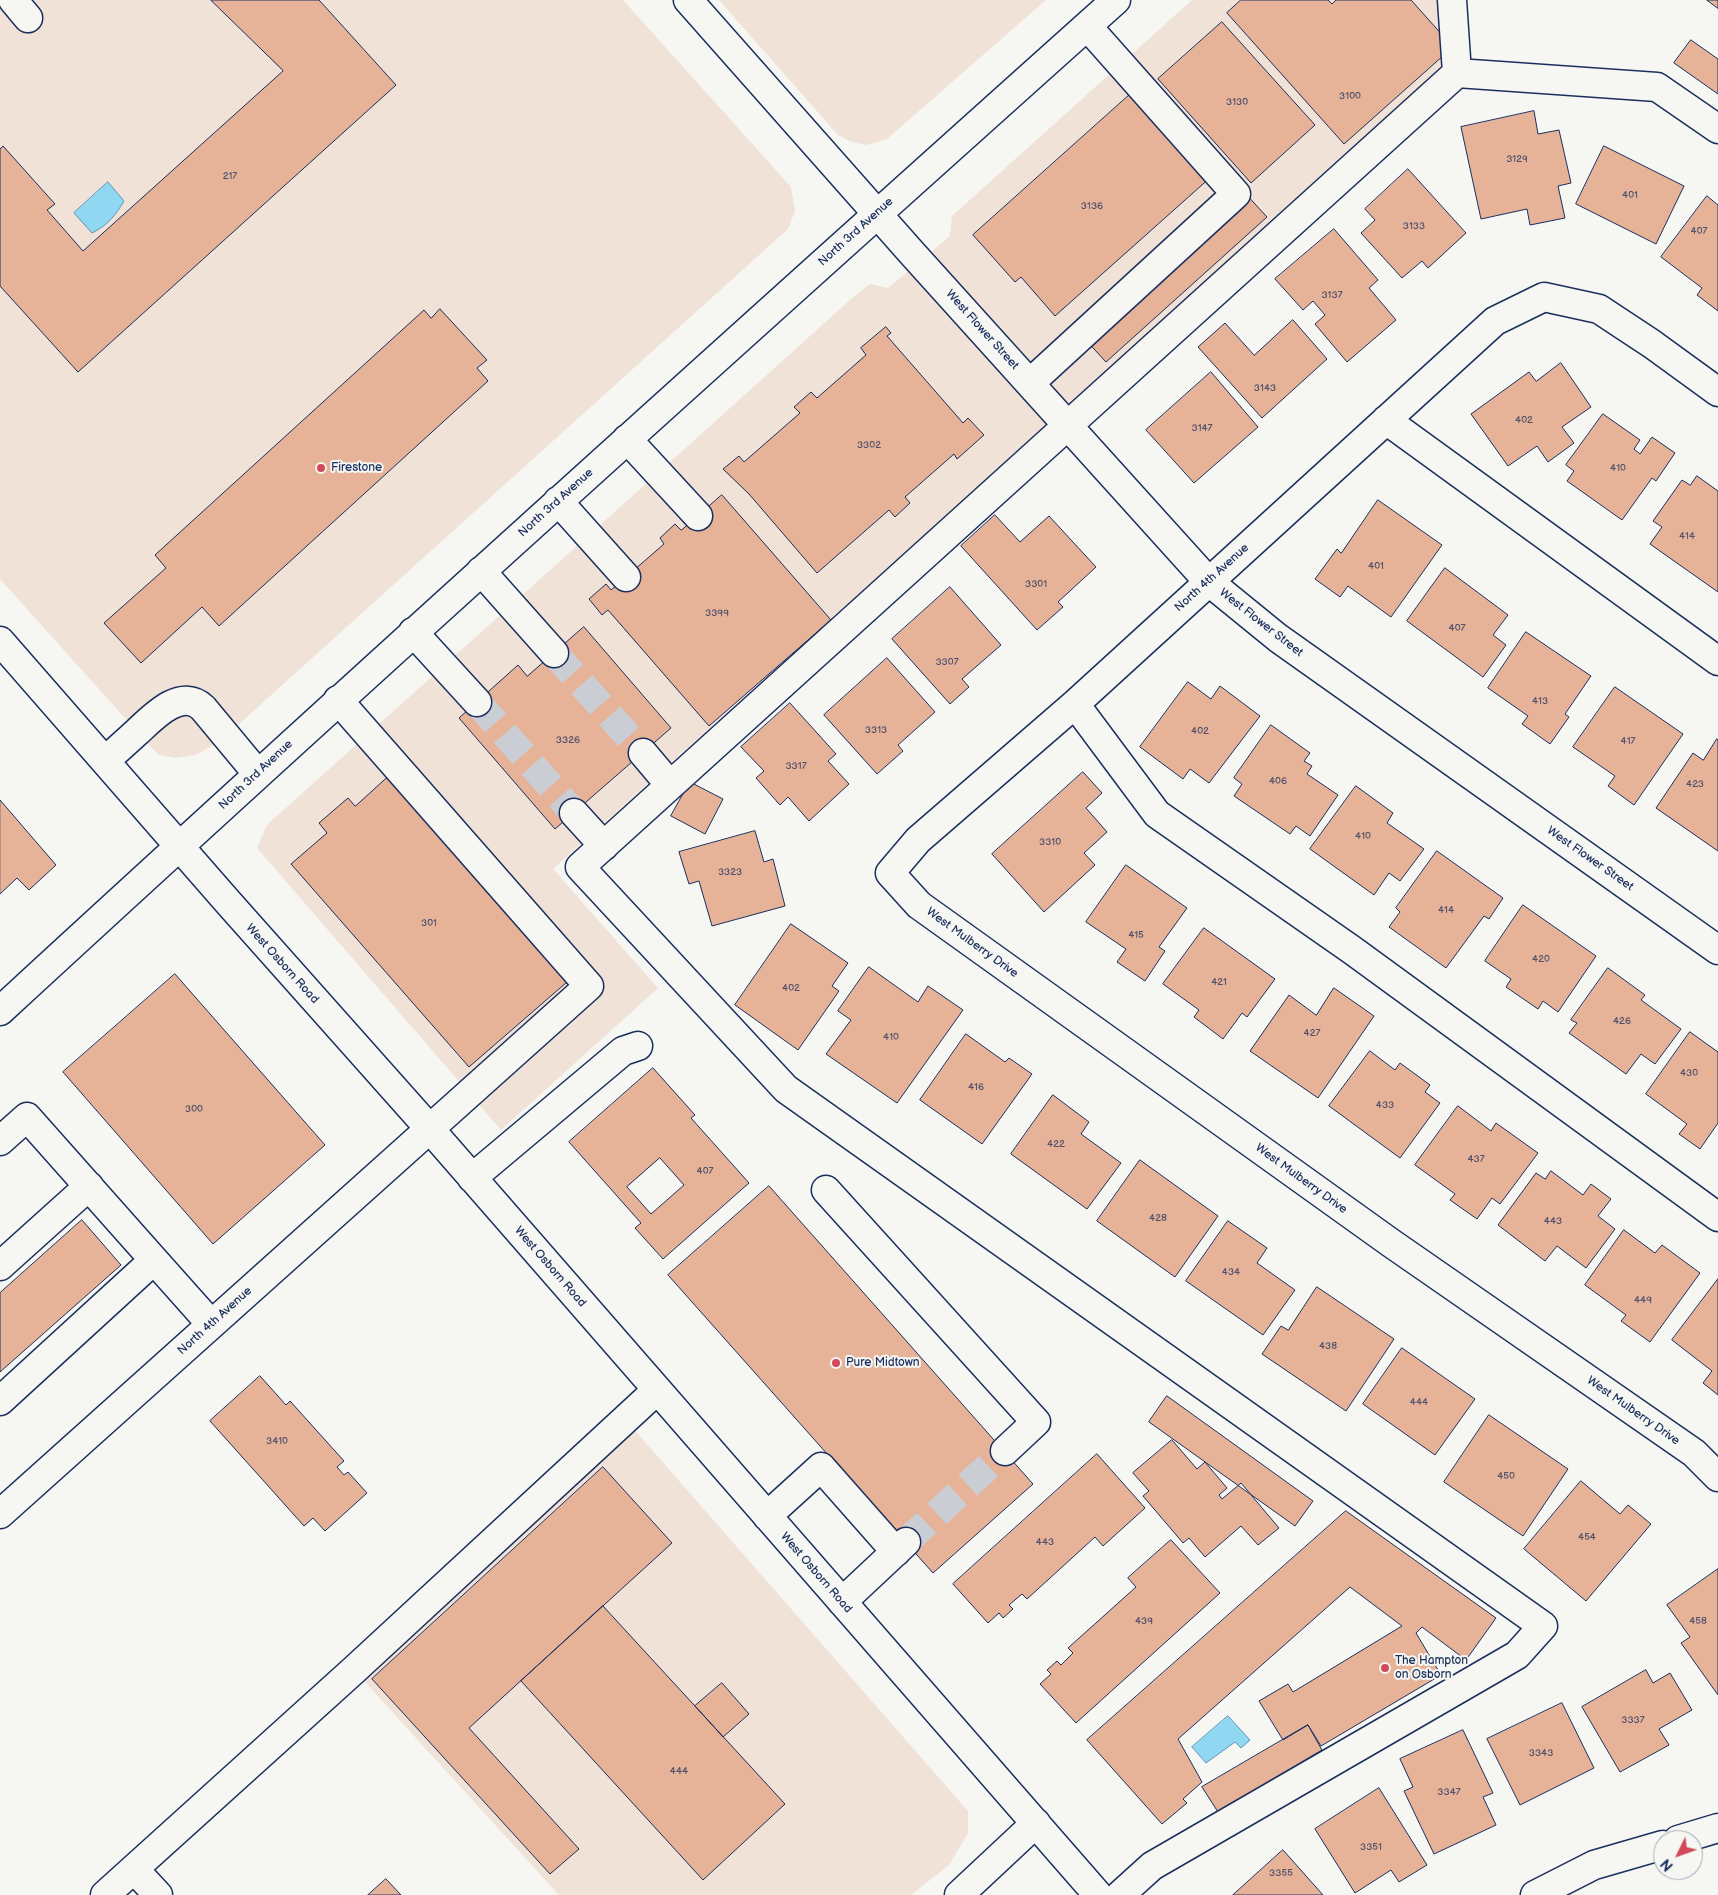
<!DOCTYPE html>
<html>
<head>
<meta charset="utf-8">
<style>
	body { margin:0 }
	#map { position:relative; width:1718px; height:1895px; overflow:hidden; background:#f6f6f2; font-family:"Balsamiq Sans",sans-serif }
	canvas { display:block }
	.north { position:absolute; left:1653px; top:1830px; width:50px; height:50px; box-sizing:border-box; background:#f6f6f2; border:1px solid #9ea6b7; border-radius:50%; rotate:228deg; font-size:14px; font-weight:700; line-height:20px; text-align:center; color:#1b2f5e }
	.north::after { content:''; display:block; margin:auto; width:18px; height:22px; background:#d1495b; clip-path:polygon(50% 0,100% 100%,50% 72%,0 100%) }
</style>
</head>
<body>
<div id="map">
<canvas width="1718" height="1895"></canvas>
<div class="north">N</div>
</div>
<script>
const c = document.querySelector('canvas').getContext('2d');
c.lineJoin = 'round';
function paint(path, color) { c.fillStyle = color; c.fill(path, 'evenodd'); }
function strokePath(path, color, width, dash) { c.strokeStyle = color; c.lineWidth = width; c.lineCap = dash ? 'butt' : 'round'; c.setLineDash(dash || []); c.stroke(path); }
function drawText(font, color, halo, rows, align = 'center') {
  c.font = font + ' "Balsamiq Sans",sans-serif'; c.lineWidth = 4; c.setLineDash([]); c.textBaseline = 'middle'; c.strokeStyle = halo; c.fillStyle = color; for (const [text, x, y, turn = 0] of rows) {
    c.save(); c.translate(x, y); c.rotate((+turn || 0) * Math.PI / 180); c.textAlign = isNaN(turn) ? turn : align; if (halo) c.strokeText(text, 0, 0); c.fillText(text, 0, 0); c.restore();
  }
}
const built = new Path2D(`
	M0 0H623L791 187 795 211 788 229 218 743 195 755 176 758 159 755 150 746 0 579Z
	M719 0H1046L887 139 867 145 852 142 838 135Z
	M1192 0H1449L1455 56 553 869 658 988 501 1130 257 848 267 825 851 299 870 284 888 288 950 236 952 216Z
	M625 1419 968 1811V1833L949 1865 911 1895H559L354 1670Z`);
const water = new Path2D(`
	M108 182 124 201C115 216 108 225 92 233L74 213Z
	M1228 1716 1250 1740 1241 1748 1235 1742 1206 1763 1192 1747Z`);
const building = new Path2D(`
	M211 0H319L396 85 78 372 0 286V149L3 146 55 204 47 210 83 251 283 71Z
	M1241 0H1328L1332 4 1336 0H1411L1453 47 1344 144 1227 13Z
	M1707 0H1718V8Z
	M1222 22 1315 125 1251 183 1158 79Z
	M1691 40 1718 59V94L1674 63Z
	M1135 90 1212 176 1055 316 1021 277 1015 282 973 235Z
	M1534 111 1538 134 1559 130 1571 183 1558 186 1565 218 1530 225 1527 209 1481 219 1461 127Z
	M1604 146 1684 186 1656 244 1576 204Z
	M1408 169 1466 233 1428 268 1422 261 1402 278 1361 233 1375 220 1365 209Z
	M1244 192 1267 217 1106 362 1083 337Z
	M1707 196 1718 205V311L1697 295 1702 288 1661 257Z
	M1334 229 1378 280 1369 288 1396 320 1347 362 1315 324 1325 315 1313 301 1303 310 1275 279Z
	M440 309 487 360 477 368 488 381 219 626 202 607 141 663 104 623 166 568 155 555 424 310 431 318Z
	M1293 320 1327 359 1262 418 1198 347 1225 323 1254 355Z
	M886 327 891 333 887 336 963 423 968 418 984 435 957 459 954 454 905 497 910 503 895 517 889 510 817 573 749 494 723 469 739 456 744 462 800 413 794 407 811 392 817 398 866 355 861 348Z
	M1561 363 1591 407 1562 427 1574 443 1548 462 1537 446 1508 466 1471 414 1529 372 1536 381Z
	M1211 372 1258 427 1194 483 1146 430Z
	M1603 414 1640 440 1634 449 1640 454 1652 437 1675 453 1656 481 1652 478 1622 520 1567 481 1574 471 1566 465Z
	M1697 476 1718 491V592L1650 544 1662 527 1653 521 1682 480 1690 485Z
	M722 495 831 620 709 726 608 610 602 615 589 599 606 584 611 590 664 544 660 538 675 524 681 530Z
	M1378 500 1442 545 1391 617 1348 586 1340 597 1315 579 1337 549 1341 553Z
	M995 515 1020 542 1049 516 1096 567 1058 602 1063 607 1037 630 961 546Z
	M1445 568 1508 615 1493 635 1506 645 1483 677 1407 621Z
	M950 587 1001 645 962 679 969 687 950 704 892 639Z
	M584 627 671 728 555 829 459 718 518 665 527 676Z
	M1526 632 1591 676 1565 714 1569 717 1550 744 1522 724 1528 716 1488 688Z
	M887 658 935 712 898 745 903 751 877 774 824 715Z
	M1188 682 1211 699 1220 686 1260 716 1209 783 1190 769 1183 779 1140 747Z
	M1615 687 1683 734 1634 805 1608 786 1615 776 1573 747Z
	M790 703 836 754 828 761 849 784 809 821 788 797 780 805 756 778 764 771 741 747Z
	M1271 725 1310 753 1304 761 1312 766 1307 774 1338 795 1310 836 1296 826 1290 834 1234 796 1242 784 1234 778Z
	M1717 739 1718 740V851L1656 808 1693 753 1703 760Z
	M1083 772 1102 793 1086 808 1107 832 1084 853 1095 865 1044 912 992 854Z
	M388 777 567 982 469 1067 291 864 327 833 319 823 348 798 355 806Z
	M690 782 723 799 705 834 671 816Z
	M1356 786 1393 813 1387 823 1424 849 1400 881 1389 873 1374 895 1310 849Z
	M0 800 56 865 29 890 17 878 0 894Z
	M755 831 764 862 773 859 785 906 712 926 699 881 689 884 679 852Z
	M1437 851 1503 898 1489 919 1484 916 1446 968 1389 927 1400 912 1396 908Z
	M1126 865 1187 908 1159 947 1165 951 1145 981 1117 962 1126 949 1086 922Z
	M1523 905 1596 956 1558 1012 1543 1001 1538 1009 1506 987 1511 979 1485 961Z
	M791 924 848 963 832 986 839 991 798 1050 735 1005Z
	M1204 928 1275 979 1247 1017 1242 1013 1223 1039 1194 1017 1199 1010 1163 984Z
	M869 967 918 1002 928 986 963 1010 897 1103 826 1054 851 1020 838 1011Z
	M1608 968 1645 995 1641 1000 1681 1029 1655 1064 1641 1054 1626 1074 1569 1033 1577 1023 1571 1020Z
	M175 974 325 1145 213 1244 63 1072Z
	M1334 988 1374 1016 1318 1098 1250 1051 1289 995 1316 1015Z
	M1690 1032 1718 1052V1123L1700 1149 1679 1134 1687 1124 1646 1094Z
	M966 1034 1005 1062 1009 1058 1032 1074 982 1144 920 1100Z
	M1370 1051 1395 1070 1400 1063 1430 1085 1425 1092 1440 1103 1400 1158 1329 1106Z
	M653 1068 695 1115 691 1118 749 1183 663 1259 635 1228 641 1223 569 1142ZM660 1158 684 1185 651 1214 627 1187Z
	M1053 1095 1089 1122 1081 1134 1121 1163 1087 1209 1011 1154Z
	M1458 1106 1491 1131 1496 1123 1538 1153 1500 1204 1492 1198 1477 1219 1450 1200 1455 1194 1415 1165Z
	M1140 1160 1218 1216 1175 1277 1097 1221Z
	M1551 1171 1583 1195 1591 1184 1611 1199 1598 1216 1615 1229 1586 1268 1557 1246 1545 1261 1498 1225 1536 1173 1545 1179Z
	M769 1186 1033 1484 933 1573 668 1275Z
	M82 1220 121 1265 0 1372V1293Z
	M1228 1221 1267 1248 1257 1263 1295 1290 1263 1335 1186 1281Z
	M1624 1230 1655 1253 1662 1245 1700 1273 1650 1342 1621 1321 1626 1315 1585 1285Z
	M1718 1279V1395L1703 1383 1712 1371 1672 1340Z
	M1317 1287 1394 1339 1346 1411 1262 1354 1281 1326 1288 1330Z
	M1402 1348 1475 1399 1435 1455 1363 1404Z
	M260 1376 286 1405 290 1401 344 1461 337 1467 344 1475 348 1472 367 1493 325 1531 313 1518 304 1526 210 1421Z
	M1167 1396 1313 1501 1295 1526 1149 1422Z
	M1489 1415 1568 1469 1523 1536 1444 1482Z
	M1172 1440 1197 1469 1205 1462 1227 1488 1219 1495 1222 1499 1241 1483 1279 1528 1258 1545 1241 1526 1205 1557 1189 1538 1183 1543 1143 1496 1149 1491 1133 1473Z
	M1097 1454 1145 1508 1103 1546 1095 1537 1027 1599 1022 1594 1009 1605 1013 1609 1003 1618 999 1613 988 1623 953 1584Z
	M603 1467 672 1543 469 1728 579 1849 550 1874 372 1679Z
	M1581 1481 1620 1514 1628 1505 1651 1524 1586 1601 1524 1549Z
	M1346 1511 1496 1618 1466 1660 1422 1627 1416 1633 1441 1675 1321 1746 1308 1725 1283 1740 1259 1701 1288 1684 1293 1692 1402 1626 1350 1587 1178 1739 1202 1782 1183 1799 1187 1803 1162 1824 1087 1740Z
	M1171 1540 1220 1593 1076 1723 1040 1684 1051 1674 1047 1670 1057 1661 1061 1665 1073 1653 1068 1648 1136 1587 1128 1578Z
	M1718 1569V1695L1681 1643 1690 1637 1667 1605Z
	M603 1606 785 1804 703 1880 521 1681Z
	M1646 1670 1653 1683 1670 1673 1692 1710 1659 1729 1669 1745 1620 1772 1582 1707Z
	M722 1683 749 1714 723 1737 695 1706Z
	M1562 1703 1594 1768 1520 1805 1487 1739Z
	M1308 1725 1322 1750 1218 1812 1202 1787Z
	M1463 1730 1493 1793 1483 1797 1496 1825 1434 1854 1404 1791 1413 1787 1400 1759Z
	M1379 1788 1427 1865 1399 1882 1391 1870 1355 1893 1315 1829Z
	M1283 1850 1323 1895H1233Z
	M386 1879 401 1895H368Z`);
const minorTunnel = new Path2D(`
	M554 653 643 753
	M477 702 574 813
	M906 1542 1005 1451`);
const minor = new Path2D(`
	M13 0 28 18
	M688 0 911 252 1208 581 1278 638 1718 950
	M1452 0 1457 73
	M1030 383 1236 194 1087 26
	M1718 392 1652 344 1599 309 1544 297 1495 321 1075 704 918 840 890 873 919 905 1391 1243 1694 1453 1718 1477
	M1386 420 1718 661
	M627 439 698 516
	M558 501 626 577
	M481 571 554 653
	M413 632 477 702
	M0 641 227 901 429 1128 1098 1895
	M1075 704 1157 814 1352 950 1718 1217
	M643 753 670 785
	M105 761C115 752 126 742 137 732 153 717 181 687 203 708L257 773
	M574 813 604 846
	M0 1011C369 671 742 335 1116 0
	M0 1141 27 1117 154 1260
	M472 1178 623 1051 638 1046
	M826 1190 1036 1422 1005 1451
	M0 1266 89 1186
	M0 1401 154 1260 211 1324
	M0 1514 589 986 338 700
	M767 1516 821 1467 896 1552
	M842 1602 906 1542
	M1678 1840 1718 1828
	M134 1869 158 1895
	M105 1895 354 1670 657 1390
	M959 1895 1036 1823
	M1120 1895 1152 1866 1517 1655 1543 1626 786 1089 580 867 1457 73 1657 87 1718 129
	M1535 1895 1594 1865 1663 1845`);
const markers = [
	[321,468,5,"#d1495b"],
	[836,1363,5,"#d1495b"],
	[1385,1668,5,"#d1495b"]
];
const numberNames = [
	["3100",1350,96],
	["3130",1237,102],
	["3129",1517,159],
	["217",230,176],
	["401",1630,195],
	["3136",1092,206],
	["3133",1414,226],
	["407",1699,231],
	["3137",1332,295],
	["3143",1265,388],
	["402",1524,420],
	["3147",1202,428],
	["3302",869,445],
	["410",1618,468],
	["414",1687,536],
	["401",1376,566],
	["3301",1036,584],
	["3399",717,613],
	["407",1457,628],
	["3307",947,662],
	["413",1540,701],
	["3313",876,730],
	["402",1200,731],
	["3326",568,740],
	["417",1628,741],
	["3317",796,766],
	["406",1278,781],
	["423",1695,784],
	["410",1363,836],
	["3310",1050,842],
	["3323",730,872],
	["414",1446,910],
	["301",429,923],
	["415",1136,935],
	["420",1541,959],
	["421",1219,982],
	["402",791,988],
	["426",1622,1021],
	["427",1312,1033],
	["410",891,1037],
	["430",1689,1073],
	["416",976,1087],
	["433",1385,1105],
	["300",194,1109],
	["422",1056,1144],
	["437",1476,1159],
	["407",705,1171],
	["428",1158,1218],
	["443",1553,1221],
	["434",1231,1272],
	["449",1643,1300],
	["438",1328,1346],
	["444",1419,1402],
	["3410",277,1441],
	["450",1506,1476],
	["454",1587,1537],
	["443",1045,1542],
	["439",1144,1621],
	["458",1698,1621],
	["3337",1633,1720],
	["3343",1541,1753],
	["444",679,1771],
	["3347",1449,1792],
	["3351",1371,1847],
	["3355",1281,1873]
];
const streetNames = [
	["North 3rd Avenue",856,232,-42],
	["West Flower Street",982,330,48],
	["North 3rd Avenue",556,503,-42],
	["North 4th Avenue",1212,578,-42],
	["West Flower Street",1261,623,38],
	["North 3rd Avenue",256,775,-43],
	["West Flower Street",1590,859,35],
	["West Mulberry Drive",972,943,36],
	["West Osborn Road",282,964,48],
	["West Mulberry Drive",1301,1179,36],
	["West Osborn Road",550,1267,49],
	["North 4th Avenue",215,1321,-42],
	["West Mulberry Drive",1633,1411,35],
	["West Osborn Road",816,1573,49]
];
const poiNames = [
	["Firestone",331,468],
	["Pure Midtown",846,1363],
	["The Hampton",1395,1661],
	["on Osborn",1395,1675]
];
paint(built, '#f1e2d7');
paint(water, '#90d8f2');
strokePath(water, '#6194b7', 1);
paint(building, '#e6b398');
strokePath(building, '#1b2f5e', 1);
strokePath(minorTunnel, '#caced4', 28, [28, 14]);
strokePath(minor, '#1b2f5e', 31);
strokePath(minor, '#f6f6f2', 28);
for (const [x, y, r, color] of markers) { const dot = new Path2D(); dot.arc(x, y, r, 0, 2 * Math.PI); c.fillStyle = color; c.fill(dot); strokePath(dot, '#f6f6f2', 2); }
drawText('10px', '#4e506c', null, numberNames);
drawText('12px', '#1b2f5e', '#f6f6f2', streetNames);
drawText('12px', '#1b2f5e', '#f6f6f2', poiNames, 'left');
</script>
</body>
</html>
